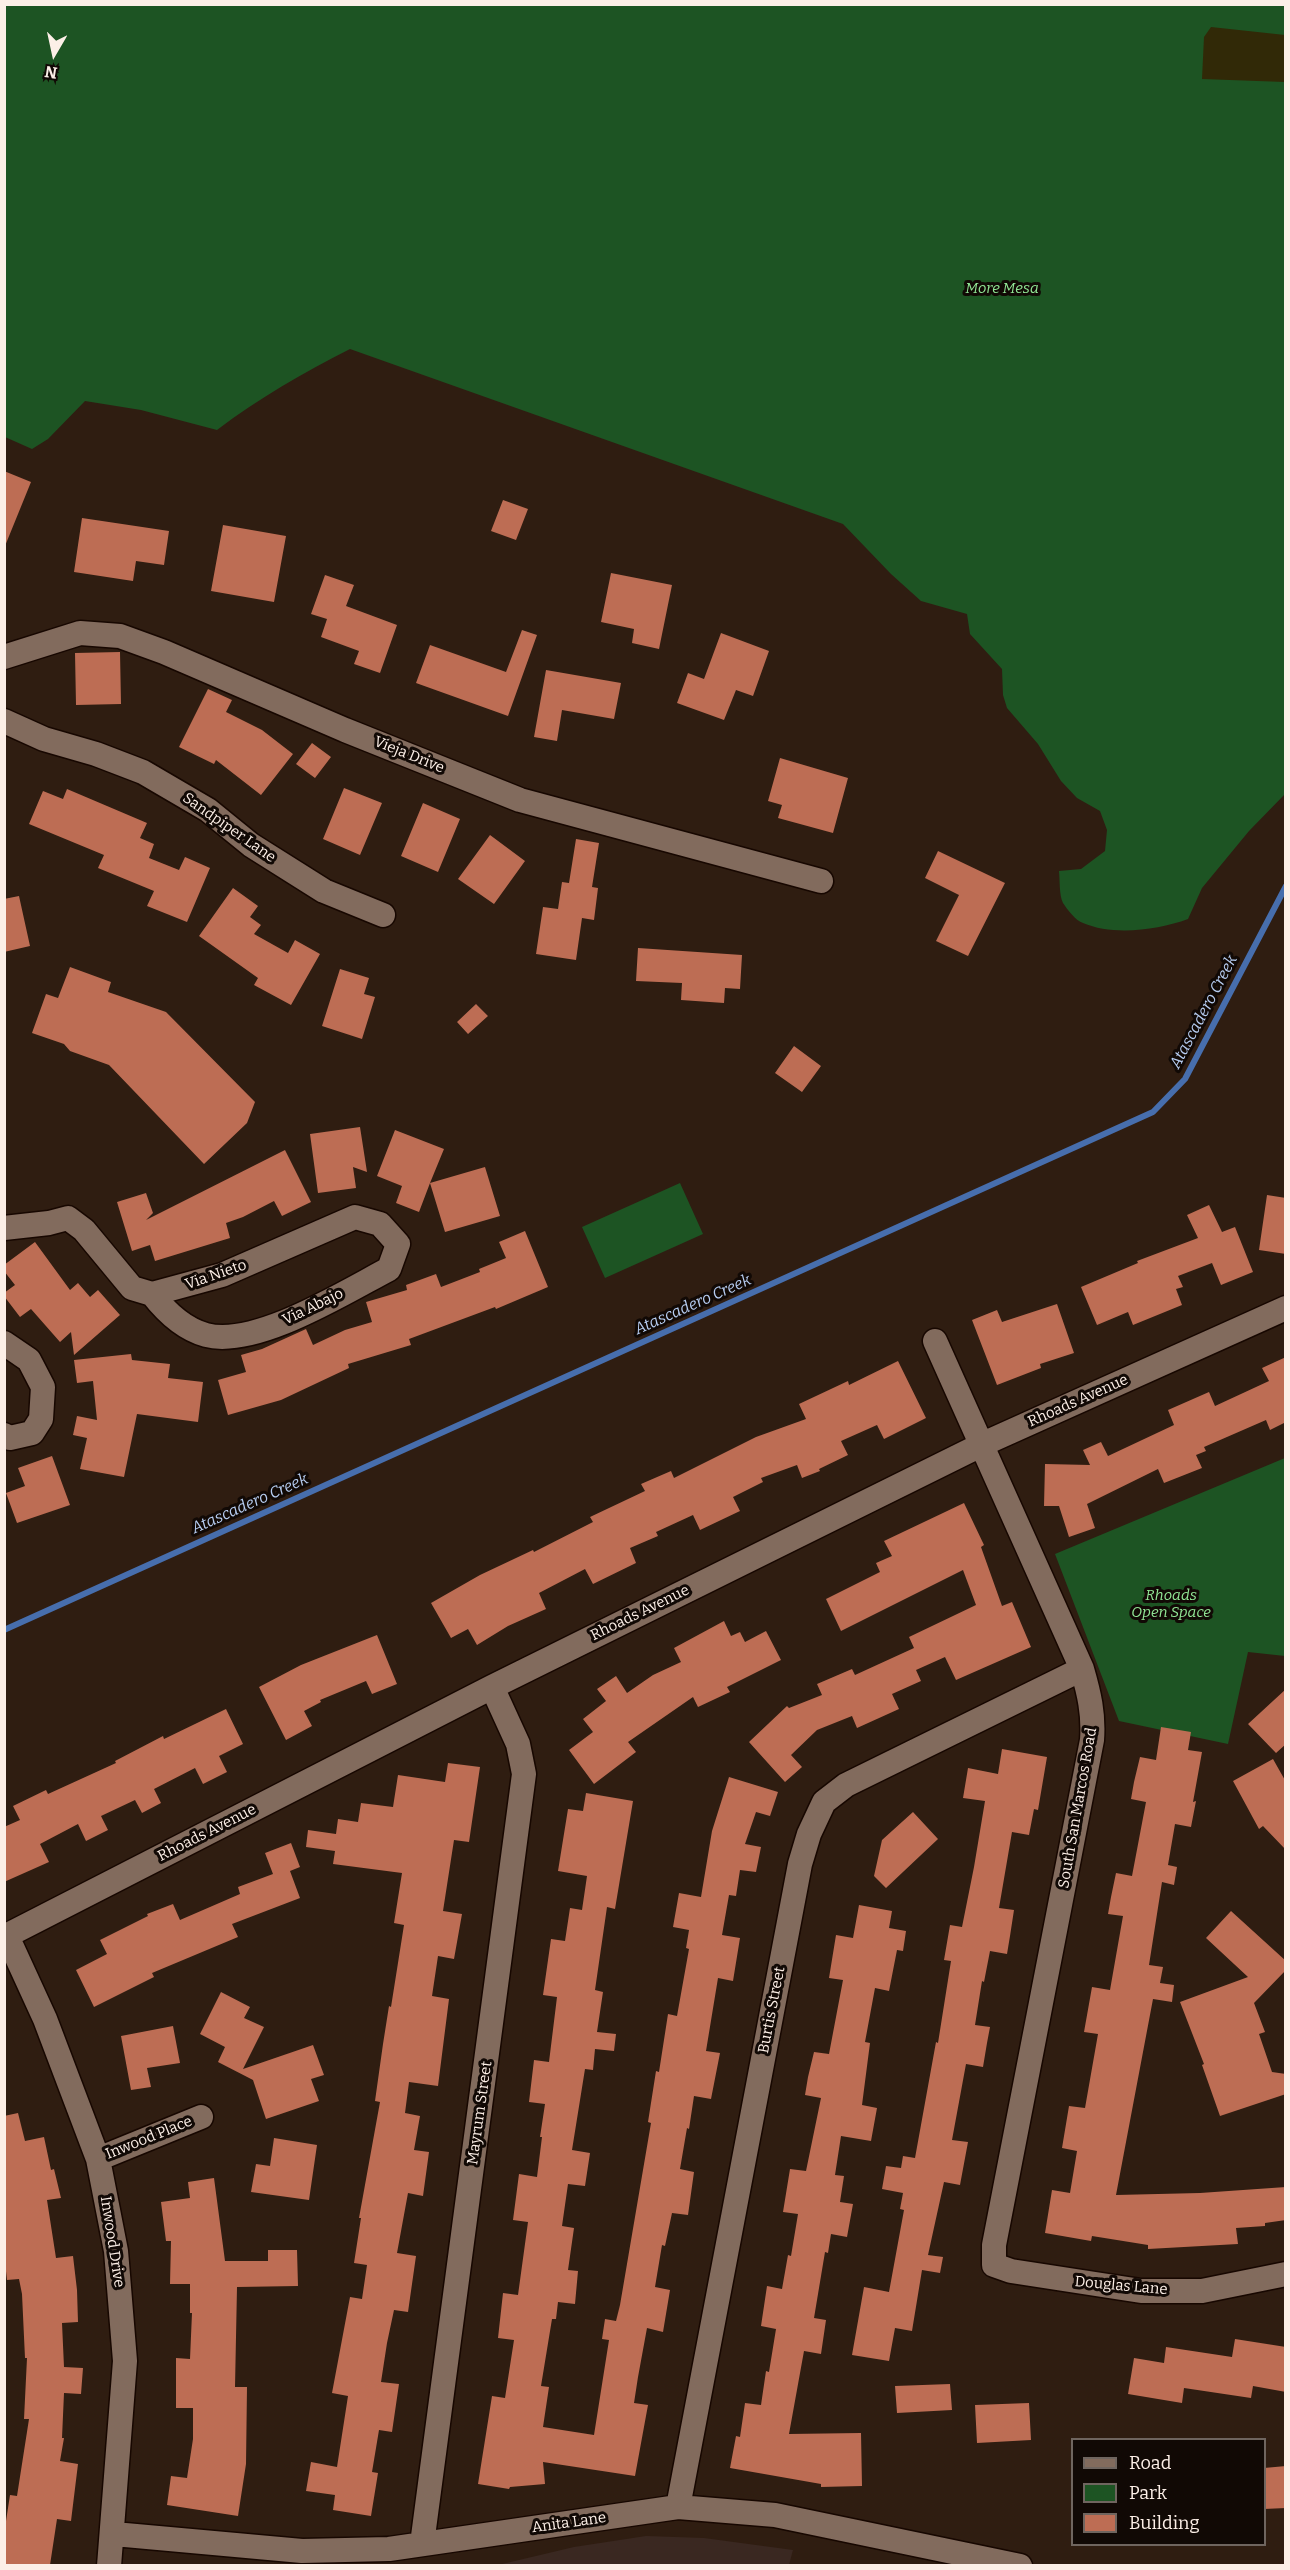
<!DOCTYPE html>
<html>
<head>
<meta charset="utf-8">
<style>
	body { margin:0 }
	#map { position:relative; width:1290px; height:2570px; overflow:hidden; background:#2f1d11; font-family:Bitter,serif }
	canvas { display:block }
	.frame { position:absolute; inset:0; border:6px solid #fcefe7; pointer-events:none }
	.legend { position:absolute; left:1071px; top:2438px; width:195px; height:108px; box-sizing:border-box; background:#110905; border:2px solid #6f655f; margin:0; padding:8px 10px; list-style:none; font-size:18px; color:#fcefe7 }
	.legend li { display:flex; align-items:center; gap:12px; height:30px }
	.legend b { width:30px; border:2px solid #6f655f }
	.north { position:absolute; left:24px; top:24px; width:60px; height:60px; -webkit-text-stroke:4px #110905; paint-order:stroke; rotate:189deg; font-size:16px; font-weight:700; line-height:24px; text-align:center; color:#fcefe7 }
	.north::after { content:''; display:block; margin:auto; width:21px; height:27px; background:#fcefe7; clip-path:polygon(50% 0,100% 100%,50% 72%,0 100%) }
</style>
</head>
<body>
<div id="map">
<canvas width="1290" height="2570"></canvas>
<div class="frame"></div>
<ul class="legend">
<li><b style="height:8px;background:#826b5d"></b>Road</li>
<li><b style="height:16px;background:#1d5423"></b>Park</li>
<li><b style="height:16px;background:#bd6d54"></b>Building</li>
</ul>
<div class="north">N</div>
</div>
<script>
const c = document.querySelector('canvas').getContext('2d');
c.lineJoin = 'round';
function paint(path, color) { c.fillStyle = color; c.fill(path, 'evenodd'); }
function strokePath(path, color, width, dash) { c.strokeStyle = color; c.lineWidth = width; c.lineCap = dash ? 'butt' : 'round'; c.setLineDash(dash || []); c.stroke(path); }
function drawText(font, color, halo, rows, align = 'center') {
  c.font = font + ' Bitter,serif'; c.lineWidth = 6; c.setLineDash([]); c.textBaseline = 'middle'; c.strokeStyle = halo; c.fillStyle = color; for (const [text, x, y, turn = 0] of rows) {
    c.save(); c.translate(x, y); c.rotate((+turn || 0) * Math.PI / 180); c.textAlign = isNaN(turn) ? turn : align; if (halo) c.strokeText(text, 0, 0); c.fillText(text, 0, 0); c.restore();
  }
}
const education = new Path2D(`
	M646 2536 704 2538 793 2550 789 2565H498L574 2547Z`);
const green = new Path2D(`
	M5 5H1285V794L1249 831 1202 888 1188 919C1158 930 1113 936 1083 923 1076 921 1067 909 1063 903 1059 895 1060 880 1059 871L1081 869 1105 851 1107 830 1100 811 1077 798 1061 781 1038 744 1007 708 1003 695 1002 669 970 634 967 614 921 601 891 574 843 524 350 349C303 373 259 398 217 430L141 410 85 401 48 439 32 449 5 437Z
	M680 1183 703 1234 605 1278 582 1227Z
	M1285 1458V1656L1248 1652 1228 1744 1119 1721 1055 1554Z`);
const sand = new Path2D(`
	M1211 27 1285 35V82L1202 79 1204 37Z`);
const stream = new Path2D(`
	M4 1630 1153 1112 1185 1079 1286 886`);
const building = new Path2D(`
	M4 471 31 482 5 546 4 545Z
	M503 500 528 509 516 540 491 531Z
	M82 518 169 531 164 565 136 561 133 581 74 572Z
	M223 525 286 536 274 602 211 591Z
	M611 573 672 585 659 649 632 643 634 629 601 622Z
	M325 575 354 585 346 606 397 625 380 673 354 664 359 651 321 637 327 619 311 614Z
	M522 630 537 635 508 716 416 683 430 645 506 672Z
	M721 633 769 651 753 696 736 690 724 720 677 703 688 673 704 679Z
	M120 652 121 704 76 705 75 653Z
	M546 670 621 683 614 719 562 710 557 741 534 737Z
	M208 689 232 700 226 712 262 730 293 754 261 795 216 760 214 764 179 747Z
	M312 743 331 757 315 778 296 764Z
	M780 758 848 778 833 833 778 818 782 805 768 801Z
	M344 788 382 803 360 855 323 839Z
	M67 789 147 823 140 838 154 844 149 858 179 870 185 857 210 868 187 922 147 906 154 891 98 868 104 855 29 824 43 791 63 799Z
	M423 803 460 819 438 872 401 856Z
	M490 835 525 861 494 904 458 879Z
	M576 839 599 843 592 887 598 888 594 920 582 918 576 960 536 954 543 907 558 909 562 882 569 883Z
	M938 851 1005 883 968 956 936 941 959 895 925 878Z
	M233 888 258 906 250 917 261 925 254 934 288 953 295 940 320 954 291 1005 254 985 258 978 199 936Z
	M19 896 30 946 4 952V899Z
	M638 948 742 955 740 989 725 988 724 1003 681 1000 682 983 636 981Z
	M70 967 111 982 108 992 166 1012 255 1102 247 1123 204 1164 109 1065 70 1051 64 1044 32 1033 46 994 58 998Z
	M340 969 369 978 364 994 375 997 362 1039 322 1026Z
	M476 1004 488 1016 468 1034 457 1022Z
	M794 1046 821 1066 802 1092 775 1073Z
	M360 1127 367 1172 353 1167 356 1188 318 1193 310 1134Z
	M395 1130 444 1149 430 1183 485 1167 500 1216 445 1232 430 1183 419 1212 396 1203 402 1186 377 1176Z
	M285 1150 311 1202 282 1216 274 1201 243 1217 226 1223 230 1238 155 1261 150 1245 132 1251 117 1202 146 1193 153 1213 146 1220Z
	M1267 1195 1286 1198V1254L1259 1250Z
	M1209 1205 1222 1232 1235 1227 1253 1272 1221 1285 1212 1263 1178 1276 1183 1287 1176 1289 1182 1305 1133 1325 1128 1312 1097 1325 1081 1287 1138 1263 1137 1261 1198 1238 1187 1215Z
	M525 1231 548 1287 496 1309 495 1307 409 1339 411 1345 348 1364 349 1368 281 1400 228 1415 218 1380 246 1372 241 1355 262 1349 306 1329 313 1345 345 1330 372 1322 366 1302 407 1290 406 1285 436 1274 441 1287 480 1272 479 1269 506 1258 499 1242Z
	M35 1242 70 1290 78 1283 90 1297 98 1290 120 1315 74 1355 71 1332 60 1342 31 1309 20 1317 4 1296V1293L15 1285 4 1271V1265Z
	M1057 1304 1074 1353 1040 1364 1041 1368 997 1385 972 1320 997 1310 1002 1322Z
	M131 1354 132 1360 170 1364 168 1378 203 1382 198 1422 137 1414 124 1477 80 1469 87 1438 73 1435 77 1416 97 1420 93 1381 77 1383 74 1360Z
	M1286 1357V1422L1270 1430 1266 1420 1204 1447 1206 1451 1196 1455 1202 1468 1164 1483 1158 1469 1087 1504 1095 1528 1069 1537 1059 1506H1044L1045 1464 1090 1465 1083 1450 1101 1442 1108 1456 1174 1425 1168 1410 1209 1392 1215 1406 1269 1381 1262 1368Z
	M898 1361 926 1418 884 1439 877 1425 841 1441 848 1455 819 1469 820 1471 802 1478 797 1465 761 1478 763 1482 733 1497 740 1511 700 1530 693 1515 656 1532 658 1536 630 1548 636 1563 593 1584 585 1569 539 1593 546 1609 508 1626 477 1645 468 1629 451 1638 431 1603 480 1575 533 1550 534 1552 593 1522 590 1517 645 1491 641 1484 671 1471 674 1478 756 1437 806 1419 799 1404 848 1381 849 1385Z
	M52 1456 70 1505 17 1523 6 1493 25 1486 18 1468Z
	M964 1503 984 1545 981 1547 1002 1606 1012 1602 1031 1647 956 1680 945 1657 916 1670 921 1681 892 1694 899 1709 857 1728 852 1716 817 1730 791 1755 802 1767 785 1782 749 1742 787 1706 789 1708 822 1695 817 1684 852 1669 855 1675 914 1648 909 1637 976 1605 963 1570 841 1631 826 1599 880 1572 876 1563 892 1556 884 1541Z
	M724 1621 731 1636 740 1632 745 1642 766 1631 781 1660 727 1687 730 1692 698 1707 693 1697 628 1742 636 1752 594 1784 569 1750 593 1732 583 1719 606 1701 597 1689 616 1676 627 1693 653 1675 681 1662 674 1648Z
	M377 1635 397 1684 372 1694 366 1681 320 1700 321 1702 304 1711 312 1726 286 1740 259 1687 301 1665Z
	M1286 1689V1744L1276 1753 1248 1724Z
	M226 1709 243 1744 219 1756 227 1772 203 1784 195 1768 154 1789 161 1803 142 1813 135 1800 101 1816 108 1830 86 1841 78 1824 40 1844 49 1862 4 1882V1827L20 1820 13 1806 46 1790 48 1794 116 1763 115 1761 163 1736 164 1739Z
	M1161 1727 1191 1732 1188 1750 1202 1752 1193 1802 1196 1801 1191 1827 1175 1824 1168 1865 1177 1867 1174 1885 1162 1882 1149 1965 1163 1967 1160 1983 1174 1985 1172 2002 1153 1999 1116 2195 1200 2193 1286 2187V2220L1265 2223V2226L1236 2228 1238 2244 1148 2249V2245L1092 2236 1091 2241 1045 2233 1052 2190 1070 2193 1077 2151 1062 2148 1069 2106 1085 2108 1098 2034 1084 2032 1092 1987 1110 1990 1123 1916 1108 1914 1111 1897 1116 1873 1132 1876 1146 1802 1131 1799 1134 1782 1140 1757 1156 1760Z
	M1002 1749 1047 1757 1038 1810 1034 1809 1029 1835 1012 1832 999 1908 1014 1910 1010 1936 1007 1954 990 1951 984 1982 982 1981 975 2025 990 2027 987 2043 983 2067 966 2064 952 2140 968 2142 960 2185 944 2182 928 2255 943 2257 940 2273 922 2270 912 2331 895 2328 889 2361 852 2355 864 2287 889 2292 904 2210 900 2209 903 2193 882 2189 886 2166 901 2168 903 2156 915 2158 936 2042 938 2043 951 1961 944 1960 950 1925 962 1927 974 1867 985 1801 963 1798 968 1768 998 1774Z
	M1273 1759 1286 1782V1850L1263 1826 1259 1829 1233 1781Z
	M448 1763 480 1767 469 1842 454 1840 443 1911 462 1914 454 1959 438 1956 432 1996 449 1999 438 2086 409 2082 405 2113 420 2116 414 2150 429 2152 423 2196 408 2193 397 2253 416 2256 408 2312 394 2310 387 2343 381 2382 399 2384 392 2432 379 2430 372 2472 378 2473 371 2516 333 2510 335 2495 306 2491 311 2462 337 2467 348 2396 332 2393 350 2297 362 2299 367 2265 354 2263 361 2218H359L380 2102 375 2101 383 2044 389 2006 391 2007 404 1925 394 1923 402 1873 333 1864 335 1851 306 1847 308 1830 336 1834 338 1819 358 1822 361 1803 393 1807 398 1775 445 1782Z
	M729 1777 778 1792 770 1816 756 1812 745 1844 761 1847 756 1872 740 1870 736 1896 729 1895 722 1935 740 1938 733 1981 718 1978 706 2051 720 2053 711 2099 694 2096 689 2129 687 2128 680 2169 694 2172 688 2215 672 2213 665 2246 662 2245 655 2287 670 2290 663 2332 647 2328 638 2377 634 2403 648 2405 635 2476 543 2462 545 2484 510 2487 509 2489 478 2484 492 2396 505 2398 514 2340 498 2338 503 2293 518 2295 528 2222 513 2220 519 2174 537 2177 542 2137H540L545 2104 529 2102 534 2060 549 2062 557 1997 543 1995 551 1939 565 1941 570 1908 582 1910 587 1876 558 1871 568 1809 583 1811 586 1793 633 1801 615 1909 607 1907 595 1990 603 1992 597 2032 616 2034 614 2051 595 2049 593 2070 585 2069 572 2150 590 2153 585 2186 568 2184 562 2226 574 2228 568 2270 578 2271 575 2304 558 2302 556 2319H552L541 2386 549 2387 543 2427 594 2435 609 2340 602 2339 605 2319 616 2321 620 2305 651 2123 648 2122 656 2071 659 2072 668 2014 677 2016 689 1949 686 1948 689 1930 673 1927 679 1893 701 1897 712 1831Z
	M913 1812 938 1839 886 1888 874 1876 882 1840Z
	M291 1843 300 1867 290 1871 300 1898 232 1924 238 1937 152 1973 154 1977 94 2007 76 1970 107 1954 100 1940 148 1916 147 1914 173 1904 180 1920 240 1894 238 1887 273 1874 265 1853Z
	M859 1905 892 1911 889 1928 906 1931 903 1951 897 1950 889 1991 875 1988 865 2042 870 2043 862 2105 877 2108 871 2141 841 2136 835 2175 844 2176 840 2202 853 2204 847 2237 831 2234 828 2253 825 2252 814 2318 826 2320 821 2354 804 2351 789 2434 861 2433 862 2486 821 2487V2484L730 2468 736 2436 740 2437 745 2403 761 2405 766 2371 769 2372 776 2329 761 2326 767 2286 782 2289 788 2255 791 2256 798 2214 783 2212 790 2169 806 2171 821 2098 805 2095 808 2077 814 2052 829 2054 843 1980 829 1978 836 1935 853 1938Z
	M1231 1911 1286 1961V1970L1254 2003 1265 2032 1259 2034 1272 2072 1286 2074V2094L1220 2116 1202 2065 1204 2064 1180 2002 1248 1977 1206 1938Z
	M221 1992 250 2007 244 2018 264 2027 243 2069 313 2045 324 2075 311 2079 319 2101 266 2119 253 2080 218 2062 225 2047 200 2034Z
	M173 2026 180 2063 147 2068 151 2087 131 2090 121 2036Z
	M18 2113 25 2141 44 2137 51 2170 54 2169 61 2198 47 2200 56 2258 73 2256 77 2290 78 2322 62 2323 64 2367 83 2368 81 2394 64 2393 62 2438H64L60 2461 78 2464 71 2521 57 2519 50 2565H4V2534L10 2495 17 2496 29 2419H24L27 2358H25L22 2294 19 2279 7 2280 4 2254V2116Z
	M274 2138 317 2145 309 2200 251 2192 256 2164 270 2166Z
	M214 2178 225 2261H268V2250H297L298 2286 237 2287 235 2387H247L246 2464 238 2516 167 2505 171 2476 187 2478 193 2439V2408H176V2358L190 2359 192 2313H190V2284H170L171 2241H166L161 2202 190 2198 188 2182Z
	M1235 2339 1286 2347V2392L1253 2386 1251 2398 1184 2388 1182 2403 1128 2394 1134 2358 1164 2363 1166 2347 1232 2357Z
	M950 2384 952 2410 897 2413 895 2386Z
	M1029 2403 1031 2440 977 2443 975 2405Z
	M1286 2466V2508L1264 2509V2468Z`);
const street = new Path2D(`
	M4 657 80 633 120 636 164 652 345 730 520 800 821 881
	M4 721 44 739 96 754 143 772 208 810 251 845 324 891 383 915
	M4 1228 49 1223 68 1218 84 1230 132 1288 152 1294 222 1275 355 1217 380 1224 398 1244 389 1269C345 1292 256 1348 206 1335 184 1329 166 1312 152 1294
	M935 1341 1082 1669C1089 1693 1094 1714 1092 1740L994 2245V2265L1011 2271 1141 2291H1202L1286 2274
	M4 1343 29 1360 43 1387 41 1419 32 1433 10 1438 4 1435
	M7 1936 45 2019 98 2159 116 2251 125 2361 109 2566
	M4 1937 492 1687 983 1444 1286 1308
	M98 2159 201 2117
	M678 2507 800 1864 809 1834 824 1802 846 1785 1082 1669
	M114 2534 302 2551 389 2549 678 2507 775 2515 1020 2566
	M422 2544 524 1774 518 1744 492 1687`);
const parkNames = [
	["More Mesa",1002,289],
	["Rhoads",1171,1596],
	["Open Space",1171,1613]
];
const streetNames = [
	["Vieja Drive",409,755,22],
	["Sandpiper Lane",229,828,35],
	["Via Nieto",216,1275,-19],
	["Via Abajo",313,1307,-26],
	["Rhoads Avenue",1078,1401,-24],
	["Rhoads Avenue",640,1613,-26],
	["South San Marcos Road",1078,1808,-80],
	["Rhoads Avenue",207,1833,-27],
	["Burtis Street",772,2010,-79],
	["Mayrum Street",480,2113,-82],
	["Inwood Place",149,2138,-22],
	["Inwood Drive",112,2242,81],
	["Douglas Lane",1121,2286,5],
	["Anita Lane",569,2523,-8]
];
const waterNames = [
	["Atascadero Creek",1204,1012,-62],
	["Atascadero Creek",693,1305,-24],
	["Atascadero Creek",250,1504,-24]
];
paint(education, '#3a2821');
paint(green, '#1d5423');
paint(sand, '#312907');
strokePath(stream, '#476ead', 6);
paint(building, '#bd6d54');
strokePath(street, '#170700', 27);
strokePath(street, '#826b5d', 24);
drawText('italic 15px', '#91e695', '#110905', parkNames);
drawText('15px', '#fcefe7', '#110905', streetNames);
drawText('italic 16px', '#b7cdf1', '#110905', waterNames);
</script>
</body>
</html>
